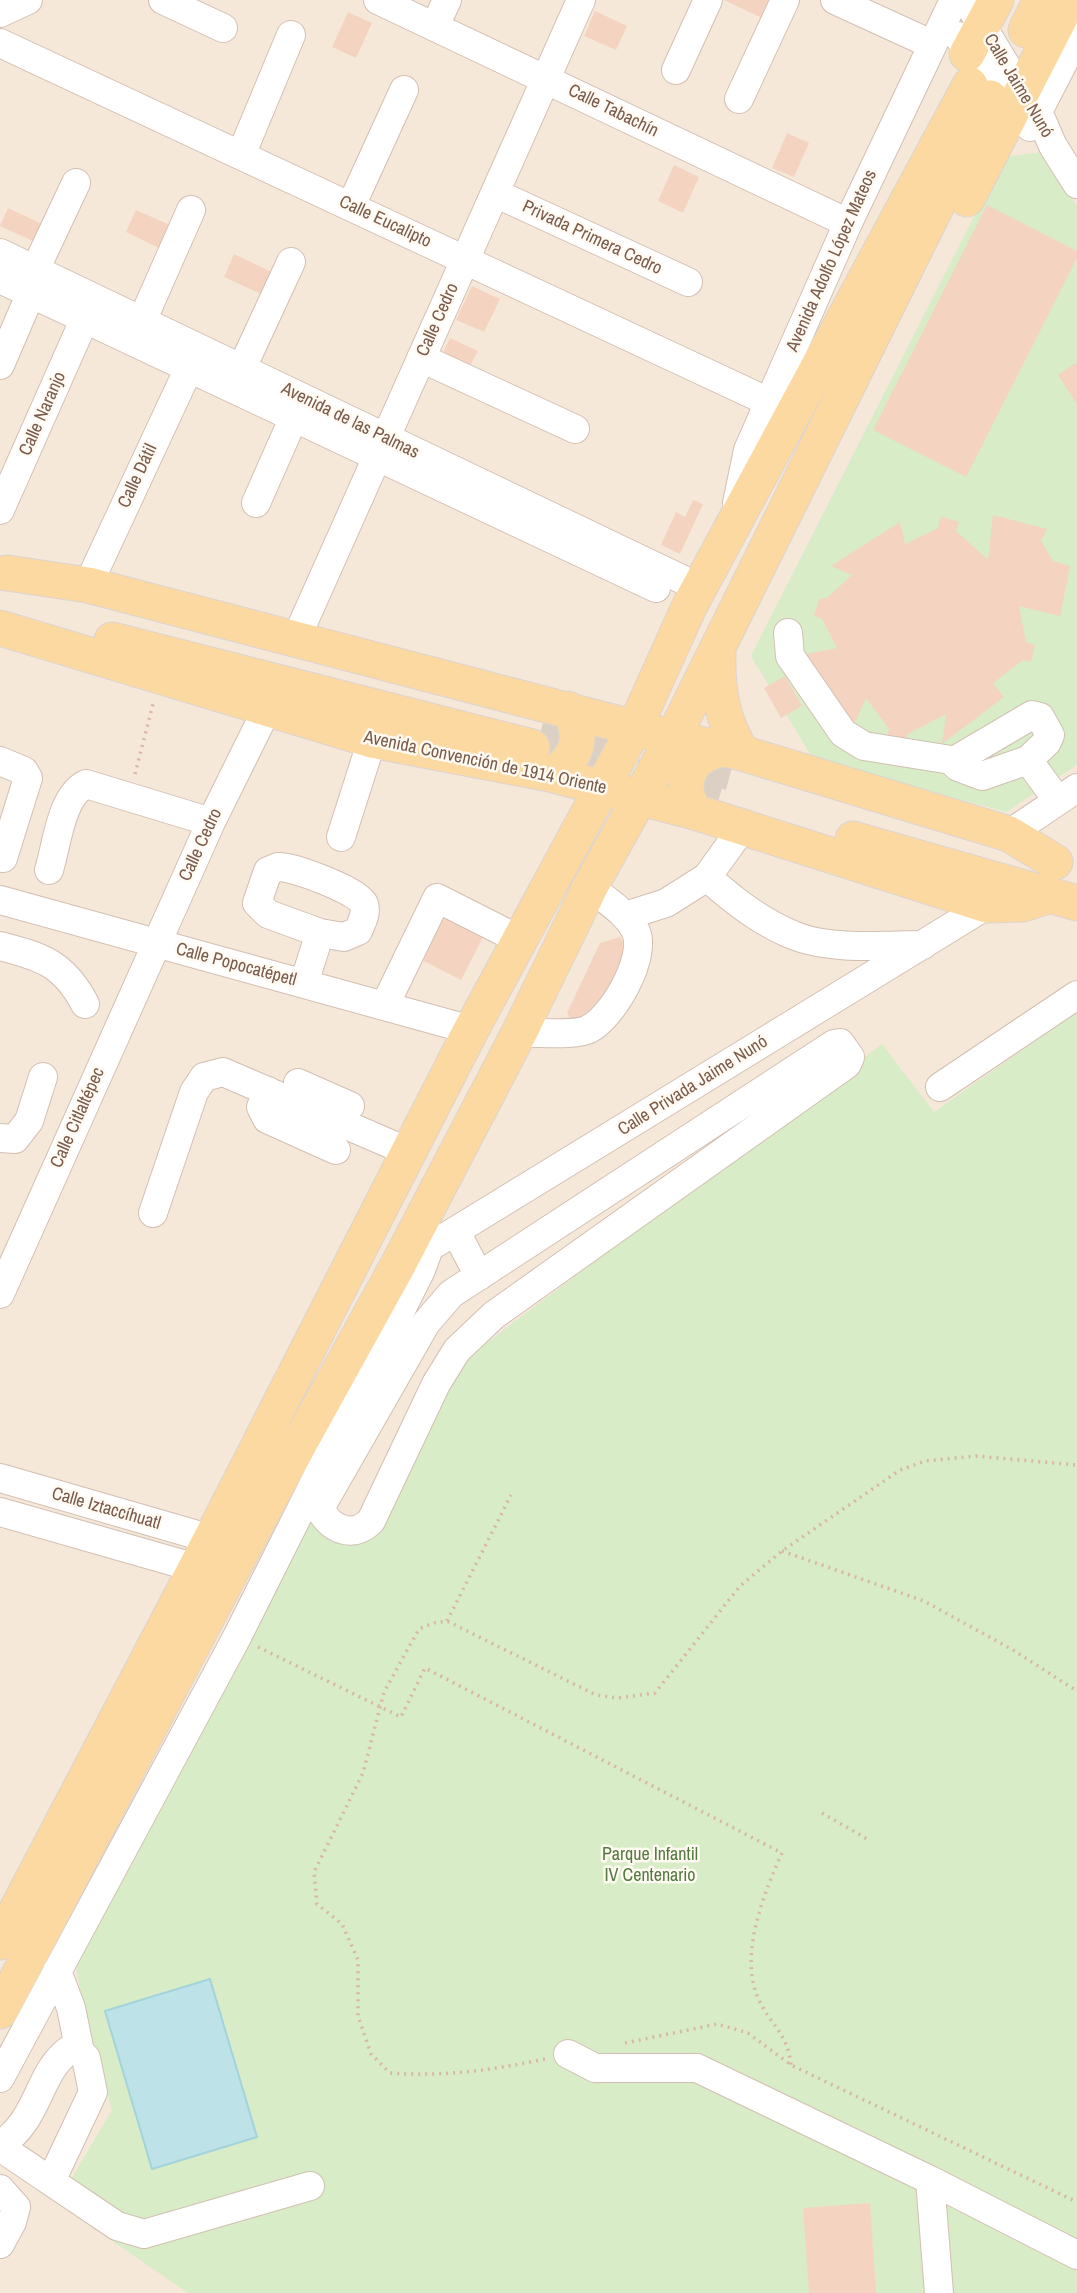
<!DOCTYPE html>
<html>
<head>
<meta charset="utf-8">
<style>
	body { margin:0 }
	canvas { display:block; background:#fdf6eb }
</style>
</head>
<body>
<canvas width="1077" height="2293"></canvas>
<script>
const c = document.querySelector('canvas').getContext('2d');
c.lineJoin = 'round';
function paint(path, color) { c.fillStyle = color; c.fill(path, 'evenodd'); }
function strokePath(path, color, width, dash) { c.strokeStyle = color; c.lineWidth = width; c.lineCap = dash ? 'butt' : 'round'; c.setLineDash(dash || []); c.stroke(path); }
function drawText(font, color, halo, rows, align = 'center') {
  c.font = font + ' "Archivo Narrow",sans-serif'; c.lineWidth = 5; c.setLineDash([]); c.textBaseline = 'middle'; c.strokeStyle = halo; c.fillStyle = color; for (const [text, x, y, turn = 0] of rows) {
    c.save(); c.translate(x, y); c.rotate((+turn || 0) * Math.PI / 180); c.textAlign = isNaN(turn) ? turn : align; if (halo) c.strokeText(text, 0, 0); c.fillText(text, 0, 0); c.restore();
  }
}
const residential = new Path2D(`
	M0 0H1077V2293H0Z`);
const green = new Path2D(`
	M1043 152 1077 206V765L1006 812 813 759 751 656 1004 157Z
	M1077 1012V2293H188L57 2203 112 2110 84 2011 74 1955 307 1507 377 1535 464 1360 882 1044 934 1112Z`);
const water = new Path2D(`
	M210 1979 257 2137 152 2169 105 2011Z`);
const building = new Path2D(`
	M724 0H771L762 18Z
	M595 11 627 26 616 50 584 36Z
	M348 12 372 23 356 58 332 47Z
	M787 133 809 143 794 177 772 168Z
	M674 165 699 177 683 213 658 201Z
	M987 205 1077 251V258L966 477 873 430Z
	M8 208 42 224 33 241 0 226Z
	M136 210 170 225 159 248 126 232Z
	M234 254 274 273 263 295 224 277Z
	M472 286 500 299 484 332 456 320Z
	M450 338 478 351 470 366 443 353Z
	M1077 362V404L1058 375Z
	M693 500 703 504 680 554 661 545 676 512 685 517Z
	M993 515 1047 529 1041 541 1053 561 1070 566 1060 616 1019 606 1026 642 1035 645 1031 662 1023 660 993 683 1004 697 942 744 946 714 908 734 905 745 886 740 889 729 866 698 854 725 806 654 837 648 822 619 814 616 819 599 827 598 852 575 831 566 900 522 905 544 938 528 941 516 959 522 956 531 988 560Z
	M785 676 802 706 781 718 764 688Z
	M438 914 483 937 461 980 416 957Z
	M620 937 627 950 593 1021 575 1026 567 1013 600 943Z
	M870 2203 876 2293H809L803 2208Z`);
const majorTunnel = new Path2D(`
	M543 723 742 776
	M532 747 732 804`);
const path = new Path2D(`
	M135 774 154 700
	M782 1551 924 1601 1013 1650 1077 1691
	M447 1621 511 1495
	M258 1647 401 1717 425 1668 782 1853C764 1893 739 1954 758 1998 770 2025 788 2033 791 2065
	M822 1813 867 1839
	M625 2043 717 2024 748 2033 791 2065 1077 2202
	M545 2059C492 2070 444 2077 390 2073L371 2054 358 2016V1960L342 1924 317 1904 314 1872 363 1773 384 1692 419 1629 433 1623 447 1621 596 1695 617 1698 655 1693 740 1586 782 1551 900 1470 925 1461 976 1456 1077 1465`);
const minor = new Path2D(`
	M163 0 223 28
	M378 0 848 223
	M835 0 931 44
	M973 11 1023 94 1039 114 1053 146 1077 184
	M0 13 28 0
	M435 26 447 0
	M958 36 1010 112
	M0 43 769 402
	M676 70 708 0
	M739 99 785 0
	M1030 127 1077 36
	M241 155 291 35
	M495 193 688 282
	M351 206 404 90
	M0 253 700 588
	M35 270 76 183
	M0 279 656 588
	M142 321 191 210
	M421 358 575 429
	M0 365 31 293
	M242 368 291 262
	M256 503 294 417
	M737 503 748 450 848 223 954 0
	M0 510 85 318
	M88 585 189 368
	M788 633 790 656 843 733 864 746 951 760 958 767 982 776 1028 760 1058 801
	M295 641 581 0
	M0 761 24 771 28 778 3 858
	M954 761 1032 715 1040 717 1050 735 1047 742 1028 760
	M1009 834 1077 788
	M341 837 372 740
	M49 870C57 844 61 796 86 784L211 822
	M707 877C734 901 763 924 798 937 833 950 885 945 923 945
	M0 900 471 1030
	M625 916 666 903 707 877 743 827
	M0 946C43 957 64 964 85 1004
	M304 983 320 933 268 914 257 903 268 871C271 870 275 868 278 867 292 866 359 891 364 904 367 913 362 922 358 931L344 937 320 933
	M385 1005 437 898 520 940
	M519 1033C536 1032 577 1036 589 1029 612 1018 647 958 636 932 628 913 605 900 590 887
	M840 1043 850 1057 847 1064 494 1315 457 1350 436 1384 371 1521C355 1537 335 1532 322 1513L323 1503 426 1323 451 1294 834 1044Z
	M298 1083 350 1106
	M940 1087 1077 995
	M268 1091 261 1107 267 1119 336 1150
	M0 1138 15 1139 29 1121 43 1077
	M153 1213 194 1092 204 1077 223 1072 409 1152
	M456 1232 479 1276
	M413 1257 987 905
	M0 1294 211 822 267 709
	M0 1478 211 1539
	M0 1512 196 1568
	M57 1971 71 2008 80 2052
	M568 2054 595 2068H697L930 2180 1077 2255
	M0 2078 237 1637 421 1270 429 1248
	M0 2145C40 2119 37 2074 69 2050L80 2052 86 2058 93 2092 51 2181
	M0 2147 117 2226 144 2234 310 2186
	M930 2180 939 2293
	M0 2189 16 2207 12 2222 0 2244`);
const major = new Path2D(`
	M1026 30 1041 0
	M967 54 996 0
	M967 199 1069 0
	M7 573 88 585 673 738 742 753 1009 834 1055 862
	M0 628 372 740 550 774 695 812 987 905 1023 904 1051 895
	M112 640 532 747
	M718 653C717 691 722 720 742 753
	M550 774C578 760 585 736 568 709
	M695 812C675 783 690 754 724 749
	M853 839 1077 903
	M0 1942 211 1539 471 1030 635 727 690 605 970 85
	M0 2011 283 1473 398 1265 519 1033 590 887 673 738 990 98`);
const streetNames = [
	["Calle Jaime Nunó",1018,86,59],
	["Calle Tabachín",613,111,26],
	["Calle Eucalipto",385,222,25],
	["Privada Primera Cedro",592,238,25],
	["Avenida Adolfo López Mateos",832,261,-66],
	["Calle Cedro",438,320,-66],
	["Calle Naranjo",43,414,-66],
	["Avenida de las Palmas",350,421,26],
	["Calle Dátil",138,476,-65],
	["Avenida Convención de 1914 Oriente",485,763,12],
	["Calle Cedro",201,845,-65],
	["Calle Popocatépetl",236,965,15],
	["Calle Privada Jaime Nunó",693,1086,-32],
	["Calle Citlaltépec",78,1118,-66],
	["Calle Iztaccíhuatl",106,1509,16]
];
const parkNames = [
	["Parque Infantil",650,1855],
	["IV Centenario",650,1876]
];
paint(residential, '#f5e8d9');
paint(green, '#d7ecc7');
paint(water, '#bde3e9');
strokePath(water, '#a3d3db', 2);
paint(building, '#f4d4c1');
strokePath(majorTunnel, '#dccfc3', 35, [35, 18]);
strokePath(minor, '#d3bfb2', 30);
strokePath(major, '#dcd4d0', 37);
strokePath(path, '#dab7a3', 3.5, [2, 5]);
strokePath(minor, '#fff', 28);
strokePath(major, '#fdd9a2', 35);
drawText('18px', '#7a5b4c', '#fffaf2', streetNames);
drawText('18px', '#527a40', '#fffaf2', parkNames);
</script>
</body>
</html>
